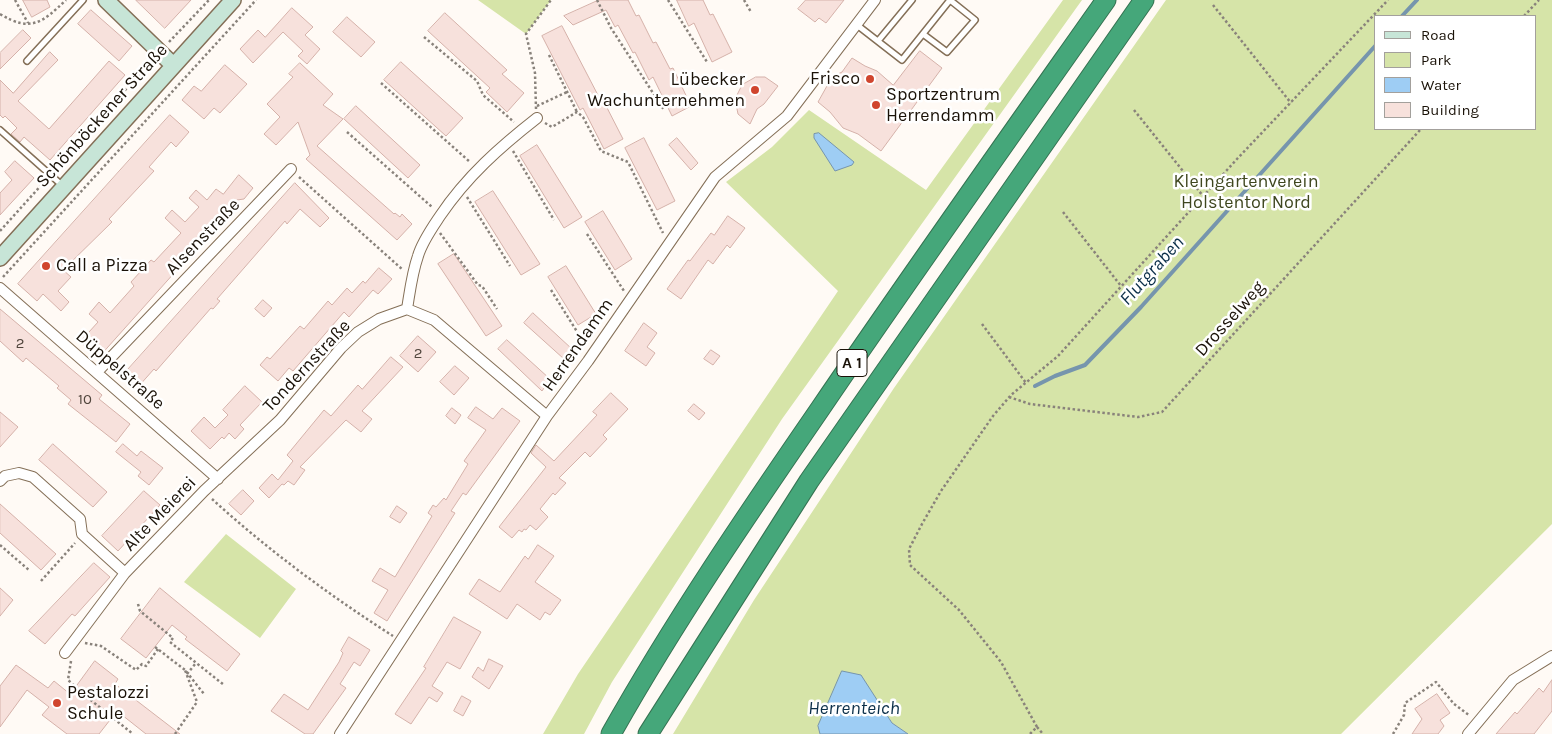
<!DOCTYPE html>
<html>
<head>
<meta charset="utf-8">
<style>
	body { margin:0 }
	#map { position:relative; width:1552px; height:734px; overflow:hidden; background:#fffaf5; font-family:Karla,sans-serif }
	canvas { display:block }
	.legend { position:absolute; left:1374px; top:15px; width:162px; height:115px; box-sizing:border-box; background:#fff; border:1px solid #a3a09c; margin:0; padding:6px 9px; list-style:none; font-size:15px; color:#1a1208 }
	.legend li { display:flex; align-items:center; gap:10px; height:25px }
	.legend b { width:25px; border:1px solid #a3a09c }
</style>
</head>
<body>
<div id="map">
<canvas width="1552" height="734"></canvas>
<ul class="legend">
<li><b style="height:6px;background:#c7e5d7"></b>Road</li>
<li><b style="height:14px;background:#d6e4a8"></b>Park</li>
<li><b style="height:14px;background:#9ecdf4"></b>Water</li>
<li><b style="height:14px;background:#f7e1dc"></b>Building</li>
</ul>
</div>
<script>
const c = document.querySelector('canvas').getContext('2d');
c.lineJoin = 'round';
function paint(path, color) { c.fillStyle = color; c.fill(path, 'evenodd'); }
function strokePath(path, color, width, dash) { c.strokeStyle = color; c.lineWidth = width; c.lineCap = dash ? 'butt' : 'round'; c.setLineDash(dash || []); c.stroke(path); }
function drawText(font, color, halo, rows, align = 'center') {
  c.font = font + ' Karla,sans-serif'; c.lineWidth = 5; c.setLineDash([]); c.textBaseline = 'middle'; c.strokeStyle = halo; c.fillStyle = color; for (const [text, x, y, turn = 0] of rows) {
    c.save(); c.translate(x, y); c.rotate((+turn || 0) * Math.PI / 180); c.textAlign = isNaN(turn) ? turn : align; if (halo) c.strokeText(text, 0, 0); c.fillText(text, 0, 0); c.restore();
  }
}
const green = new Path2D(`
	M478 0H551L526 34Z
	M1063 0H1082L782 419 612 682 584 734H543L578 674 838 291 726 182 772 147 809 110 926 190Z
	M1166 0H1552V524L1341 734H908L892 723 883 707 818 726 820 734H673L754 600 894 388ZM1376 16H1536V129H1376Z
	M226 534 296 589 260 638 184 582Z`);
const water = new Path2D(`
	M819 133 854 162 852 165 835 171 814 138V134Z
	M842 671 861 675 892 723 908 734H820L818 726Z`);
const stream = new Path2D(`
	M1402 16 1417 0
	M1035 386 1055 376 1085 365 1141 307 1376 45`);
const building = new Path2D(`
	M23 0H47L50 7 32 17Z
	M136 0H191L165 28Z
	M599 0H628L636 16 639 15 653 43 656 42 670 69 673 68 691 106 672 116 653 77 649 80 635 52 633 53 618 25 615 27 606 10 573 25 564 16Z
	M677 0H703L710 15 713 14 732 52 712 62 694 23 689 26Z
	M806 0H844L826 23 819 18 815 22 798 9Z
	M292 8 313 27 305 35 320 49 307 64 298 56 303 51 283 32 253 63 240 49 258 30 265 37Z
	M91 10 132 46 119 61 78 24Z
	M445 13 507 70 502 74 524 93 507 112 486 92 490 88 428 31Z
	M347 17 375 42 361 57 333 32Z
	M562 26 600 99 602 98 623 139 604 149 583 108 580 110 542 36Z
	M23 30 31 38 0 69V53Z
	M920 51 942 68 881 151 858 134 843 128 830 112 818 102 832 77 842 72 852 58 865 66 877 71 893 85Z
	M50 52 58 60 18 101 49 129 109 61 125 75 50 160 24 137 20 142 11 134 17 128 5 116 3 118 0 115V80L13 93Z
	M401 62 463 118 446 136 384 80Z
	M300 63 333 94 323 105 343 119 317 146 394 214 395 213 400 217 402 214 412 224 397 240 306 159 310 155 298 122 276 145 264 134 280 117 267 104 293 77 289 74Z
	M225 65 247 84 220 113 214 108 204 119 182 100 194 86 201 91Z
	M756 77H765L778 86 764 104 757 109 750 124 738 114 735 99 742 85Z
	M356 106 420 165 408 178 344 119Z
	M170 115 189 132 176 147 171 142 149 167 154 171 109 219 112 222 63 270 71 277 58 291 69 302 61 311 43 294 37 301 18 284Z
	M644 138 675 201 657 210 625 148Z
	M677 138 698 163 691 170 669 145Z
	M537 145 582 217 564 228 520 156Z
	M15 161 34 178 0 215V193L12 180 5 172Z
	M239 175 253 188 244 199 237 200 214 224 199 242 201 243 99 357 80 342 98 322 89 314 99 302 110 313 134 286 131 282 151 260 154 262 181 233 165 218 172 210 185 222 199 207 189 198 196 190 207 200 216 189 223 194Z
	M295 183 329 218 320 227 300 209 287 224 285 221 217 299 220 301 213 309 211 308 156 371 154 369 138 387 124 374Z
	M493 191 540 264 521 275 475 202Z
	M603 211 632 259 615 270 585 222Z
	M728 216 745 228 730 248 727 245 713 264 708 260 681 299 667 289 688 260 690 261 711 233 714 235Z
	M454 254 502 326 486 336 438 264Z
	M566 266 596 314 578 325 548 277Z
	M379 268 392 279 378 294 373 290 349 317 344 312 293 371 289 368 278 381 260 365 267 357 270 359 300 326 304 329 328 301 332 305 347 288 352 293 363 281 365 283Z
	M263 300 272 308 264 317 255 309Z
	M0 309 102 395 99 399 130 424 116 442 68 404 71 400 57 388 59 386 26 358 23 362 0 341Z
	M533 313 572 349 564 359 524 323Z
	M644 323 657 333 647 347 655 353 646 366 625 351Z
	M418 336 436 352 418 372 400 356Z
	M507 340 550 379 542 391 498 349Z
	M711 350 720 356 713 365 704 359Z
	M391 357 403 367 362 411 372 419 361 432 346 420 300 467 305 470 294 485 288 481 284 485 282 484 269 498 259 488 272 474 278 480 293 461 287 455 324 410 331 416 358 385 362 389Z
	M455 366 469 378 454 395 440 382Z
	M245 386 262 402 240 425 244 429 235 439 229 433 224 439 222 437 210 449 191 431 204 417 215 428 228 415 223 410Z
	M611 393 628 409 603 435 607 439 590 457 585 452 559 478 566 483 555 495 553 493 540 509 548 517 536 530 530 525 526 530 524 529 522 532 519 530 512 538 499 527 546 467 531 453 536 445 554 461 597 415 593 412Z
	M694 404 705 413 699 420 688 411Z
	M476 407 493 419 502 408 520 421 466 495 463 493 451 511 455 513 387 621 374 613 388 590 372 581 380 568 395 577 432 516 428 513 433 505 436 507 444 498 446 500 468 464 464 461 486 430 468 418Z
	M452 408 461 415 455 424 446 416Z
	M0 412 18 427 0 447Z
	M53 444 107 492 93 507 39 460Z
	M123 444 137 456 141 451 163 468 149 485 138 476 141 472 116 452Z
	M243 490 254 501 241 515 229 504Z
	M144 491 160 505 118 551 102 536Z
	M0 504 56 554 41 570 0 533Z
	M397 506 407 513 400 523 390 517Z
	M538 545 554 556 535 582 561 600 550 615 545 612 540 620 517 604 507 619 469 594 479 579 500 592 525 556 528 559Z
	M94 563 110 577 75 616 72 614 45 644 29 631Z
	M0 588 13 600 0 616Z
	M160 588 240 654 227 671 185 639 187 637 172 625 146 658 121 639Z
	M454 617 481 632 460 669 447 662 432 686 443 693 437 702 429 697 411 724 395 714 426 668 424 667Z
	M349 637 370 650 360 666 354 662 340 684 346 688 313 734H305L271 711 284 694 308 710 339 662 343 653 341 651Z
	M489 659 503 666 489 689 472 677 478 667 483 671Z
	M95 661 118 679 115 684 180 734H146L117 711 99 734H67L42 715 49 707 27 690 0 727V686L16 665 48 688 54 681 70 694Z
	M1552 680V711L1534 734H1496L1515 712 1517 714 1539 688 1543 692Z
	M1437 694 1450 713 1440 720 1444 726 1438 734H1412L1422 719 1415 709Z
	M462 696 471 701 463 716 454 711Z`);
const path = new Path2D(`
	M15 0 28 23
	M597 0 611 28 664 110
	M668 0 707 62
	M744 0 751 12
	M1213 5 1291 103
	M0 14C31 33 43 22 66 0
	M1524 16 1539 0
	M424 37 477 81 483 95 514 122
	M169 42 209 0
	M549 55 577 112
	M381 83 470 162
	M537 106 567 92
	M536 109 535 73 526 34 551 0
	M1134 110 1203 196
	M545 123 552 127 577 112 583 117 601 151 628 162 663 233
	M347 132 432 207
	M513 151 554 220
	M55 169 151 61
	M299 177 403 270
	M467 197 510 266
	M1063 212 1121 286
	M0 231 45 181
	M440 233 478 285 482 286 497 309
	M587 234 624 291
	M3 277 256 0
	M551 290 586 346
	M982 324 1026 383
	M1009 397 1030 404 1138 417 1162 412 1421 129
	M212 499C268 550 329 595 393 636
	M0 545 30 571
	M41 581 75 543
	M138 604 140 611 173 638 170 642 224 685
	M85 643 101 646 136 670 142 664 146 666 158 649
	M155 647 185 670 204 694
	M71 661 68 680 87 697
	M187 674 196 663
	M91 693 87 697 133 734
	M1037 727 1043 734
	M175 734 197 702 185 670
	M1030 734 1037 727 1001 662 959 610 910 565 909 549 922 524 941 491 993 416 1011 395 1058 356 1237 159 1388 0
	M1393 734 1404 715 1405 703 1436 682 1454 704 1470 716`);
const service = new Path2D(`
	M857 25 902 60 950 0
	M923 34 947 52 975 20 950 0
	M878 41 912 0
	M27 61 83 0
	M0 130 64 187`);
const minor = new Path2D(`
	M0 288 218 479
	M407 309C410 291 412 273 418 256 422 242 432 228 440 216 467 176 500 147 537 118
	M407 309 434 320 547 416
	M98 371 291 169
	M0 481 5 476 19 473 33 477 80 519 82 534 125 573
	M65 653 125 573 204 491 280 420 341 348 358 332 379 319 407 309
	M340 734 547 416 588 361 715 177 787 116 875 0
	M1468 734 1513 680 1552 656`);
const secondary = new Path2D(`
	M106 0 172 64
	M0 258 233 0`);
const motorway = new Path2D(`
	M611 734C674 622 747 515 820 409 914 271 1010 136 1106 0
	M648 734 809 481 1144 0`);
const markers = [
	[870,79,5,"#d0452e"],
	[755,90,5,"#d0452e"],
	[876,105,5,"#d0452e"],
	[46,266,5,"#d0452e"],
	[57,703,5,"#d0452e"]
];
const numberNames = [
	["2",20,344],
	["2",418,354],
	["10",85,400]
];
const shields = [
	[852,363,30]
];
const shieldNames = [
	["A 1",852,363]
];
const poiNames = [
	["Frisco",860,79,"right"],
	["Lübecker",745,80,"right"],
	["Wachunternehmen",745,101,"right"],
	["Sportzentrum",886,95],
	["Herrendamm",886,116],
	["Call a Pizza",56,266],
	["Pestalozzi",67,693],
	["Schule",67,714]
];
const streetNames = [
	["Schönböckener Straße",102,116,-48],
	["Alsenstraße",203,237,-46],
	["Drosselweg",1230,319,-48],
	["Herrendamm",578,345,-55],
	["Tondernstraße",307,366,-47],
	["Düppelstraße",120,370,41],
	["Alte Meierei",160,514,-46]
];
const parkNames = [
	["Kleingartenverein",1246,182],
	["Holstentor Nord",1246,203]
];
const waterNames = [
	["Flutgraben",1152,271,-48],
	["Herrenteich",854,709]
];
paint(green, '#d6e4a8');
paint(water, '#9ecdf4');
strokePath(water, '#7695ad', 1);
strokePath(stream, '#7695ad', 4);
paint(building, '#f7e1dc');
strokePath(building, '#d5b1a9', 1);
strokePath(service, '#846f57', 8);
strokePath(minor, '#846f57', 12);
strokePath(secondary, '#846f57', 18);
strokePath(motorway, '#367352', 21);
strokePath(path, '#89827b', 2.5, [2.5, 2.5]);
strokePath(service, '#fff', 5);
strokePath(minor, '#fff', 10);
strokePath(secondary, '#c7e5d7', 15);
strokePath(motorway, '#45a77a', 19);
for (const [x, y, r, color] of markers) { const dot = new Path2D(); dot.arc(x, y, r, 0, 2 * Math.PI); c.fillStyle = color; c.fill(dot); strokePath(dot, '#fff', 2); }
drawText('15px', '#51463d', null, numberNames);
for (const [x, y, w] of shields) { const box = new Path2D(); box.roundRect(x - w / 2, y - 13.5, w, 27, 4); c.fillStyle = '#fff'; c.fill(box); strokePath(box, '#1a1208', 1); }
drawText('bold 16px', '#1a1208', null, shieldNames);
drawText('18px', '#1a1208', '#fff', poiNames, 'left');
drawText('18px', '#1a1208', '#fff', streetNames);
drawText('18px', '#3f471f', '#fff', parkNames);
drawText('italic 19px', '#0b2f49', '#fff', waterNames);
</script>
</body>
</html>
